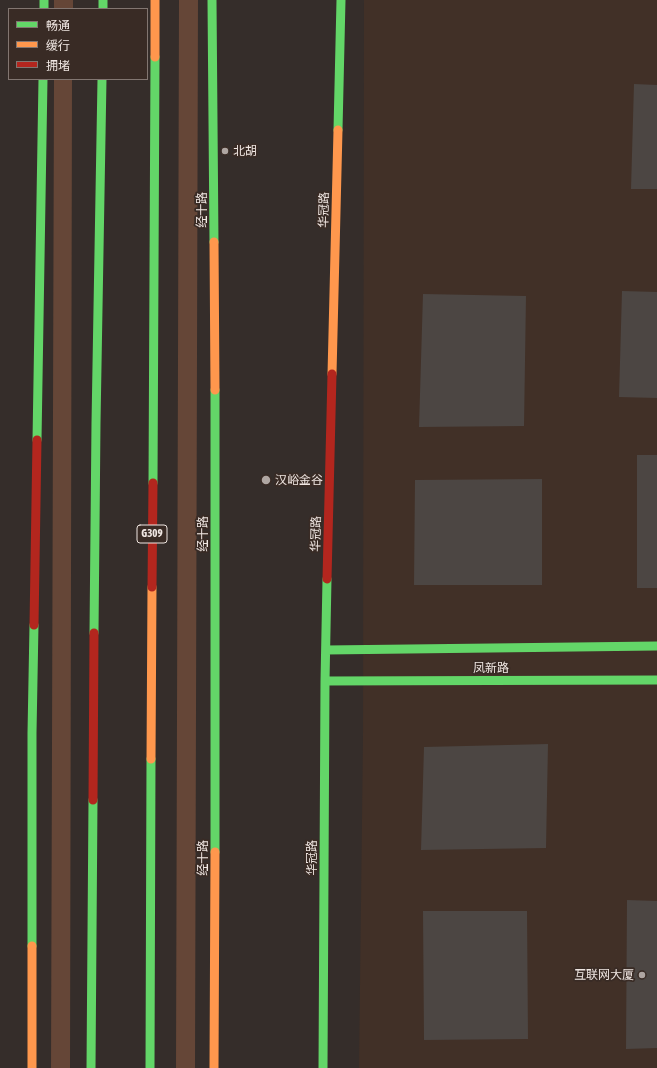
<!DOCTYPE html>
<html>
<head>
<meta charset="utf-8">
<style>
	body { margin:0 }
	#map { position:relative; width:657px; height:1068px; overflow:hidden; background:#352d2a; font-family:"Asap Condensed","Noto Sans SC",sans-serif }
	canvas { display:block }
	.legend { position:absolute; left:8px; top:8px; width:140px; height:72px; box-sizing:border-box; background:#392b25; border:1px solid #827671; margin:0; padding:5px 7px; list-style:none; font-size:12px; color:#f0e7e3 }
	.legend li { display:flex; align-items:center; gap:8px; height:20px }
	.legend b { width:20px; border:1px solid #827671 }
</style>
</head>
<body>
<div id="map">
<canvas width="657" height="1068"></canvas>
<ul class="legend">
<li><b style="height:5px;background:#63d668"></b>畅通</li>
<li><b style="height:5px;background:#ff974d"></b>缓行</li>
<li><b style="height:5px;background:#b3261e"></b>拥堵</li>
</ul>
</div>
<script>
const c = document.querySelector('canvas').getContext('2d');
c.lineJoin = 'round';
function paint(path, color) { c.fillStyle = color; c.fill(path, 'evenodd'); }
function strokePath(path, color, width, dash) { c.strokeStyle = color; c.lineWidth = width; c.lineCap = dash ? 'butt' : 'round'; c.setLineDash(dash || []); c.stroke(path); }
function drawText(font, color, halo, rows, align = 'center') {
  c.font = font + ' "Asap Condensed","Noto Sans SC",sans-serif'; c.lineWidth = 3.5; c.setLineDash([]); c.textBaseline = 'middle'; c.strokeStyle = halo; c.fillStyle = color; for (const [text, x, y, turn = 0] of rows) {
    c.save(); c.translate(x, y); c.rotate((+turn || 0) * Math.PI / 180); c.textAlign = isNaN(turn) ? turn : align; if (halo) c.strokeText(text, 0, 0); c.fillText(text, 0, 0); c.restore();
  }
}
const built = new Path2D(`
	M364 0H657V1068H359L363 736Z`);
const green = new Path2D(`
	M54 0H73V9H54Z
	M179 0H198L195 1068H176Z
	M54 79H72L70 1068H51Z`);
const building = new Path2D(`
	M634 84 657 85V189H631Z
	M622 291 657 292V398L619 397Z
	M423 294 526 296 524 426 419 427Z
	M637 455H657V588H637Z
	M542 479V585H414L415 480Z
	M548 744 546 848 421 850 424 747Z
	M627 900 657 901V1048L626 1049Z
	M423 911H527L528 1039 424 1040Z`);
const fast = new Path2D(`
	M44 0V9
	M103 0V9
	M212 0 214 242
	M338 130 341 0
	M37 440 43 79
	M153 483 155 57
	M94 633 96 423 102 79
	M326 650 657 646
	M325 681 657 680
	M215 852V390
	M32 946V733L34 625
	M91 1068 93 800
	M150 1068 151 759
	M323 1068 325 681 327 579`);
const slow = new Path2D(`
	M155 57V0
	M214 242 215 390
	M332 374 338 130
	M151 759 152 587
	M32 946V1068
	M214 1068 215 852`);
const jam = new Path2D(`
	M327 579 332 374
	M152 587 153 483
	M34 625 37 440
	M93 800 94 633`);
const markers = [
	[225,151,4,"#afa6a2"],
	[266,480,5,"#afa6a2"],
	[642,975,4,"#afa6a2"]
];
const shields = [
	[152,534,30]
];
const shieldNames = [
	["G309",152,534]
];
const poiNames = [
	["北胡",233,151],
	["汉峪金谷",275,480],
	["互联网大厦",634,975,"right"]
];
const streetNames = [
	["经十路",202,210,-90],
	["华冠路",324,210,-89],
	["经十路",203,534,-90],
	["华冠路",316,534,-89],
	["凤新路",491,668],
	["经十路",203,858,-90],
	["华冠路",312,858,-90]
];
paint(built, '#413027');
paint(green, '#654637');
paint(building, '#4c4643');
strokePath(fast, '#63d668', 9);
strokePath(slow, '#ff974d', 9);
strokePath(jam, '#b3261e', 9);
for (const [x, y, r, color] of markers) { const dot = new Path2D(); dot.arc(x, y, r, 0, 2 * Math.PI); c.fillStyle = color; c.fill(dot); strokePath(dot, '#392b25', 1.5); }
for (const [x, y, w] of shields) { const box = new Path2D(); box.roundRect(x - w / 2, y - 9, w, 18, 3); c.fillStyle = '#392b25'; c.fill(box); strokePath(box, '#f0e7e3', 1); }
drawText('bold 11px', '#f0e7e3', null, shieldNames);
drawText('12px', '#f0e7e3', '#392b25', poiNames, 'left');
drawText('12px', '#f0e7e3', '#392b25', streetNames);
</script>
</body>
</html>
